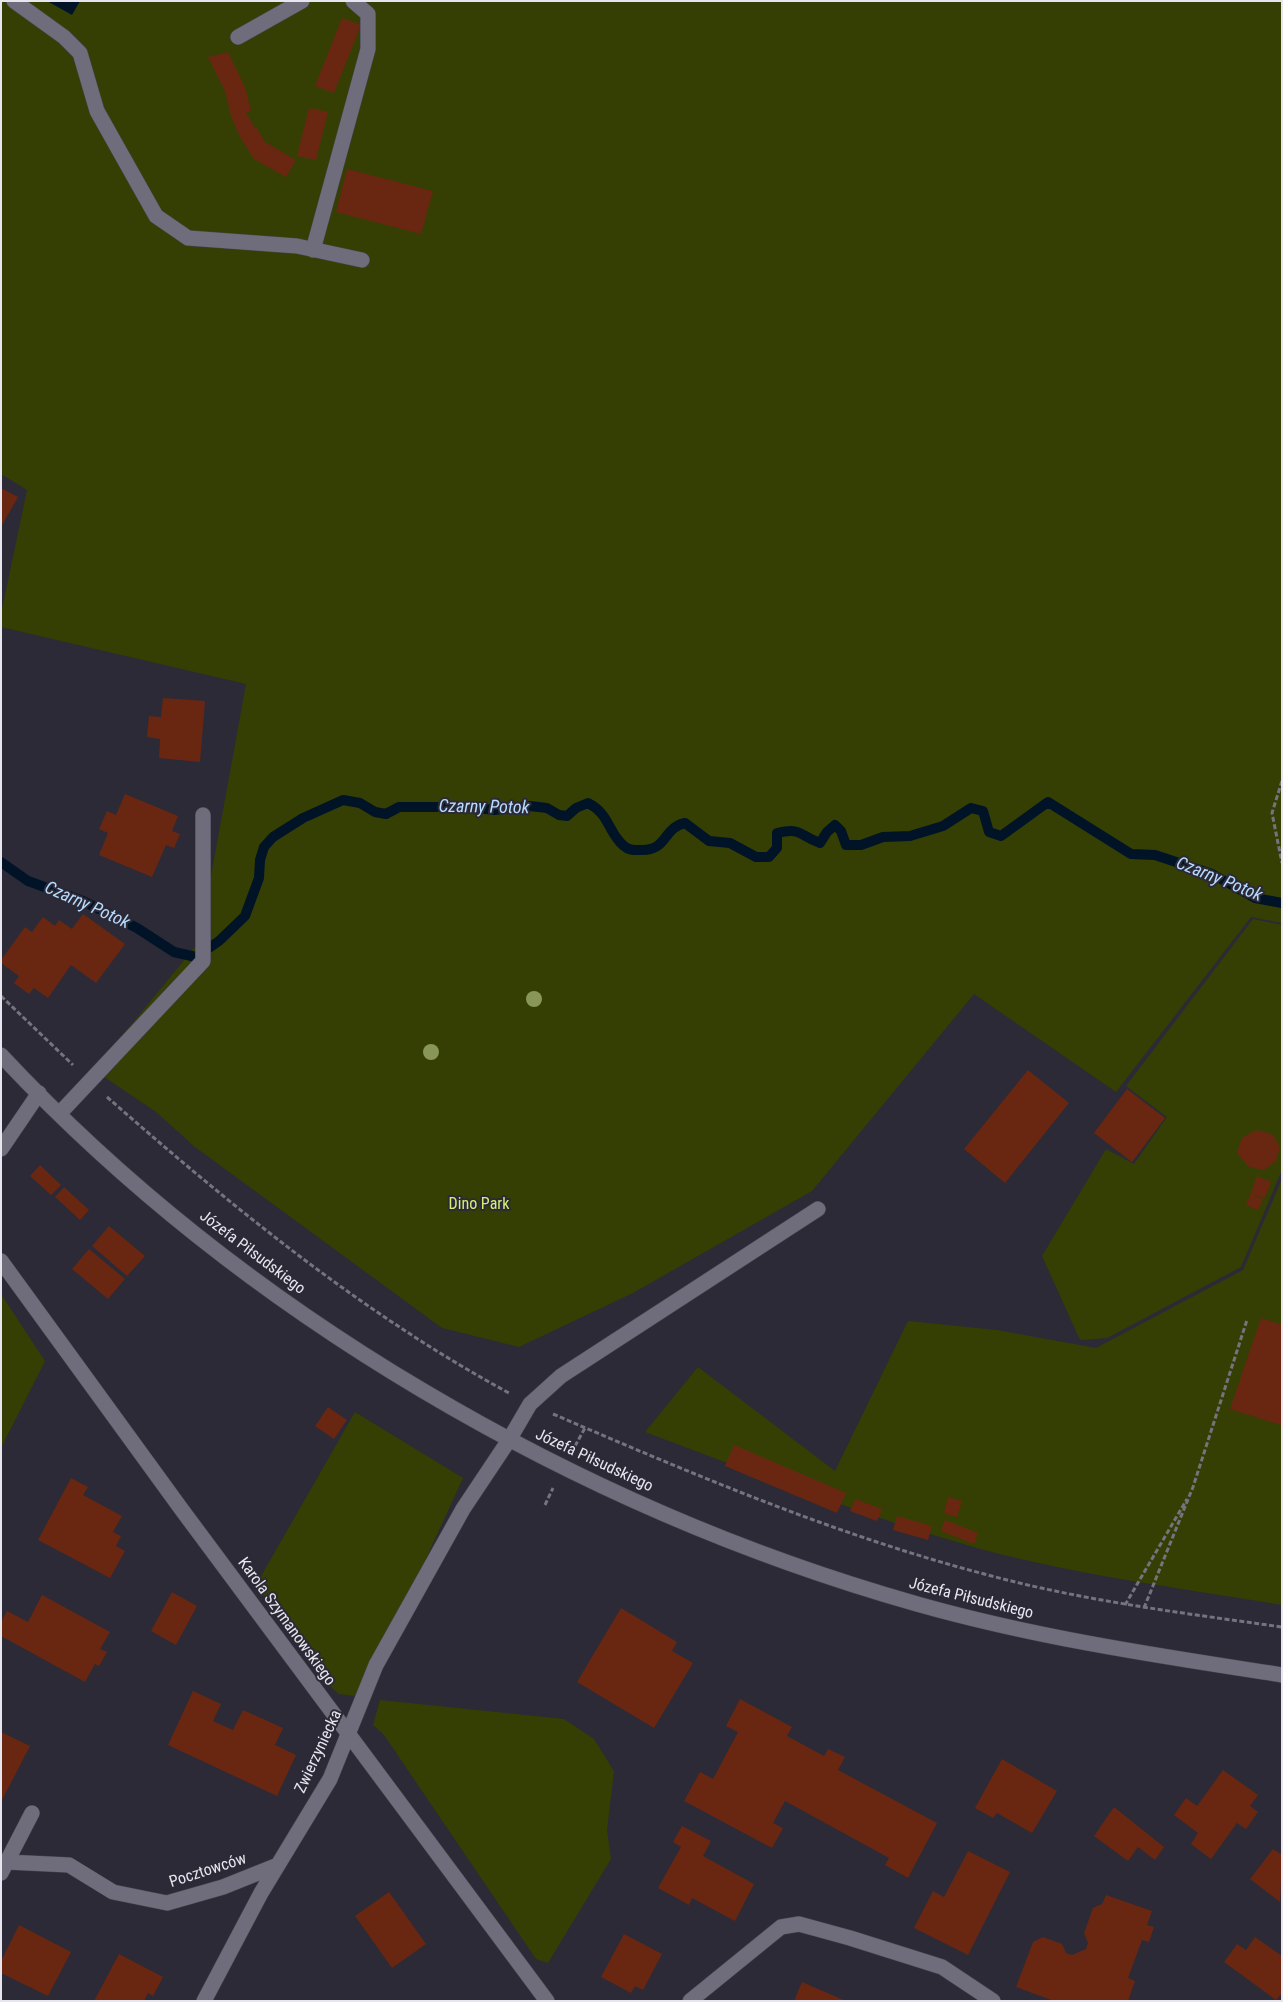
<!DOCTYPE html>
<html>
<head>
<meta charset="utf-8">
<style>
	body { margin:0 }
	#map { position:relative; width:1283px; height:2002px; overflow:hidden; background:#2b2a36; font-family:"Roboto Condensed",sans-serif }
	canvas { display:block }
	.frame { position:absolute; inset:0; border:2px solid #e7e6ee; pointer-events:none }
</style>
</head>
<body>
<div id="map">
<canvas width="1283" height="2002"></canvas>
<div class="frame"></div>
</div>
<script>
const c = document.querySelector('canvas').getContext('2d');
c.lineJoin = 'round';
function paint(path, color) { c.fillStyle = color; c.fill(path, 'evenodd'); }
function strokePath(path, color, width, dash) { c.strokeStyle = color; c.lineWidth = width; c.lineCap = dash ? 'butt' : 'round'; c.setLineDash(dash || []); c.stroke(path); }
function drawText(font, color, halo, rows, align = 'center') {
  c.font = font + ' "Roboto Condensed",sans-serif'; c.lineWidth = 4; c.setLineDash([]); c.textBaseline = 'middle'; c.strokeStyle = halo; c.fillStyle = color; for (const [text, x, y, turn = 0] of rows) {
    c.save(); c.translate(x, y); c.rotate((+turn || 0) * Math.PI / 180); c.textAlign = isNaN(turn) ? turn : align; if (halo) c.strokeText(text, 0, 0); c.fillText(text, 0, 0); c.restore();
  }
}
const green = new Path2D(`
	M1 1H1282V923L1251 917 1116 1092 974 994 812 1191 633 1293 519 1347 442 1328 195 1147 156 1112 94 1070 199 942 246 684 1 627V614L27 490 1 474Z
	M1253 919 1282 925V1170L1241 1267 1107 1338 1080 1340 1042 1256 1106 1149 1134 1164 1167 1117 1126 1086Z
	M1282 1179V1605C1180 1588 1076 1575 977 1548 864 1516 755 1473 645 1432L698 1367 835 1471 908 1321 997 1330 1096 1348 1243 1270Z
	M1 1294 45 1361 1 1448Z
	M355 1412 463 1478 368 1685 355 1696 338 1694 319 1674 256 1585Z
	M380 1700 564 1719 594 1739 614 1771 607 1830 611 1859 548 1963 536 1959 384 1735 373 1725Z`);
const water = new Path2D(`
	M47 1H80L72 15Z`);
const stream = new Path2D(`
	M1 862 28 881 83 901 137 928 174 952 196 957 219 941 245 916 259 878 260 860 264 847 273 837 303 818 343 800 360 803 375 812 386 814 399 807H470L494 810 530 806 547 808 559 815 567 816 576 808 588 803C610 814 608 833 624 846 628 850 633 850 639 850 668 852 662 828 685 823L709 841 730 843 756 857H769L777 848V833C803 827 799 836 820 843L827 832 835 825 841 831 846 845H861L883 837 910 836 943 826 971 808 983 811 989 832 1001 836 1048 802 1131 854 1155 855 1212 874 1255 898 1282 903`);
const building = new Path2D(`
	M342 18 361 25 334 93 315 86Z
	M228 52 245 87 251 111 246 112 255 128 256 127 265 142 296 160 286 177 254 159 240 137 231 116 225 91 208 57Z
	M309 108 328 112 316 160 297 156Z
	M347 169 433 191 421 234 336 212Z
	M1 488 18 497 1 527Z
	M163 698 205 701 200 762 159 758 160 739 147 737 149 716 161 717Z
	M125 794 178 816 172 831 180 834 174 848 166 845 152 877 99 855 108 833 99 829 107 811 116 815Z
	M83 914 125 944 96 983 71 965 48 998 34 988 29 994 14 983 19 976 1 963V960L25 927 32 932 43 917 55 926 59 920 72 929Z
	M1028 1070 1069 1103 1005 1183 964 1149Z
	M1127 1089 1165 1118 1132 1162 1094 1133Z
	M1256 1130 1272 1134 1280 1147 1276 1161 1264 1170 1249 1167 1237 1153 1242 1138Z
	M40 1165 61 1185 51 1195 30 1176Z
	M1257 1176 1271 1182 1265 1198 1251 1193Z
	M64 1187 89 1210 80 1220 55 1197Z
	M1251 1193 1263 1199 1258 1210 1246 1205Z
	M109 1226 145 1256 127 1276 92 1246Z
	M89 1249 125 1279 108 1299 72 1269Z
	M1261 1318 1282 1325 1281 1425 1230 1409Z
	M328 1407 347 1420 334 1439 315 1426Z
	M734 1445 846 1493 837 1513 725 1466Z
	M71 1478 88 1487 83 1495 122 1516 113 1532 121 1536 116 1546 125 1551 110 1578 38 1540Z
	M948 1497 962 1501 957 1517 944 1513Z
	M855 1499 882 1509 877 1521 850 1511Z
	M897 1516 932 1526 928 1540 893 1530Z
	M945 1520 978 1533 974 1544 941 1531Z
	M172 1592 197 1606 176 1645 151 1631Z
	M42 1595 110 1632 100 1649 107 1652 99 1666 95 1664 85 1682 1 1636V1622L7 1611 28 1622Z
	M621 1608 677 1642 672 1651 693 1663 654 1728 577 1682Z
	M193 1691 221 1704 213 1721 233 1730 243 1710 283 1728 275 1745 296 1755 277 1796 168 1745Z
	M740 1699 792 1727 787 1736 824 1756 828 1749 845 1757 838 1770 937 1823 908 1878 885 1865 889 1858 785 1801 773 1823 783 1828 772 1848 684 1801 700 1772 713 1779 738 1732 726 1726Z
	M1 1732 30 1746 1 1802Z
	M1002 1759 1057 1791 1032 1833 997 1813 993 1818 975 1808Z
	M1223 1770 1258 1795 1250 1806 1258 1812 1246 1829 1237 1823 1211 1859 1191 1844 1198 1833 1174 1815 1186 1798 1197 1806Z
	M1114 1807 1164 1847 1155 1860 1138 1847 1128 1861 1094 1836Z
	M682 1826 711 1841 703 1856 754 1884 735 1921 692 1898 689 1905 658 1888 681 1847 673 1842Z
	M1273 1849 1282 1855 1280 1902 1250 1879Z
	M968 1851 1010 1872 968 1955 914 1928 933 1891 944 1897Z
	M389 1892 426 1944 392 1968 355 1916Z
	M1106 1895 1152 1911 1147 1925 1154 1927 1149 1942 1142 1940 1128 1978 1135 1981 1128 2001H1054L1016 1987 1033 1942 1043 1937 1062 1944 1066 1953 1072 1955 1086 1949 1088 1943 1084 1933 1093 1908 1102 1904Z
	M19 1925 71 1952 48 1996 1 1973V1961Z
	M624 1934 662 1954 643 1990 635 1986 631 1993 601 1977Z
	M1255 1937 1282 1956V1993L1276 2000 1224 1962 1237 1944 1246 1950Z
	M119 1954 163 1977 153 1996 148 1993 144 2001H94Z
	M802 1982 846 2001H794Z`);
const path = new Path2D(`
	M1282 781 1272 813 1282 863
	M1 996 73 1065
	M107 1097C231 1206 363 1314 509 1393
	M553 1414C695 1475 838 1536 988 1575 1084 1601 1183 1613 1282 1627
	M575 1446 585 1428
	M545 1505 553 1488
	M1125 1605 1187 1499
	M1144 1608 1193 1487 1247 1320`);
const minor = new Path2D(`
	M14 1 64 37 80 53 97 111 156 216 188 238 297 246 362 260
	M238 37 302 1
	M313 250 368 49V14L353 1
	M1 1055C242 1313 578 1508 917 1604 1037 1638 1159 1656 1282 1675
	M60 1113 203 961V815
	M1 1149 39 1093
	M1 1261 182 1510 547 2001
	M7 1862 69 1865 113 1892 167 1903 223 1887 278 1865
	M1 1873 32 1813
	M204 2001 261 1893 330 1779 376 1665 463 1509 509 1440 530 1404 561 1376 818 1209
	M690 2001 781 1927 799 1924 850 1938 942 1967 993 2001`);
const trees = [
	[534,999],
	[431,1052]
];
const parkNames = [
	["Dino Park",479,1205]
];
const streetNames = [
	["Józefa Piłsudskiego",252,1253,37],
	["Józefa Piłsudskiego",594,1461,25],
	["Józefa Piłsudskiego",971,1599,14],
	["Karola Szymanowskiego",286,1622,54],
	["Zwierzyniecka",319,1752,-65],
	["Pocztowców",208,1871,-18]
];
const waterNames = [
	["Czarny Potok",484,808,1],
	["Czarny Potok",1219,880,22],
	["Czarny Potok",87,906,24]
];
paint(green, '#353f03');
paint(water, '#001327');
strokePath(stream, '#001327', 10);
paint(building, '#692711');
strokePath(minor, '#47454f', 16);
strokePath(path, '#74737e', 3, [5, 2.5]);
strokePath(minor, '#6f6d7b', 15);
c.fillStyle = '#889757';
for (const [x, y] of trees) { c.beginPath(); c.arc(x, y, 8, 0, 2 * Math.PI); c.fill(); }
drawText('16px', '#d4f072', '#2b2a36', parkNames);
drawText('16px', '#e7e6ee', '#2b2a36', streetNames);
drawText('italic 18px', '#b7dbfe', '#2b2a36', waterNames);
</script>
</body>
</html>
